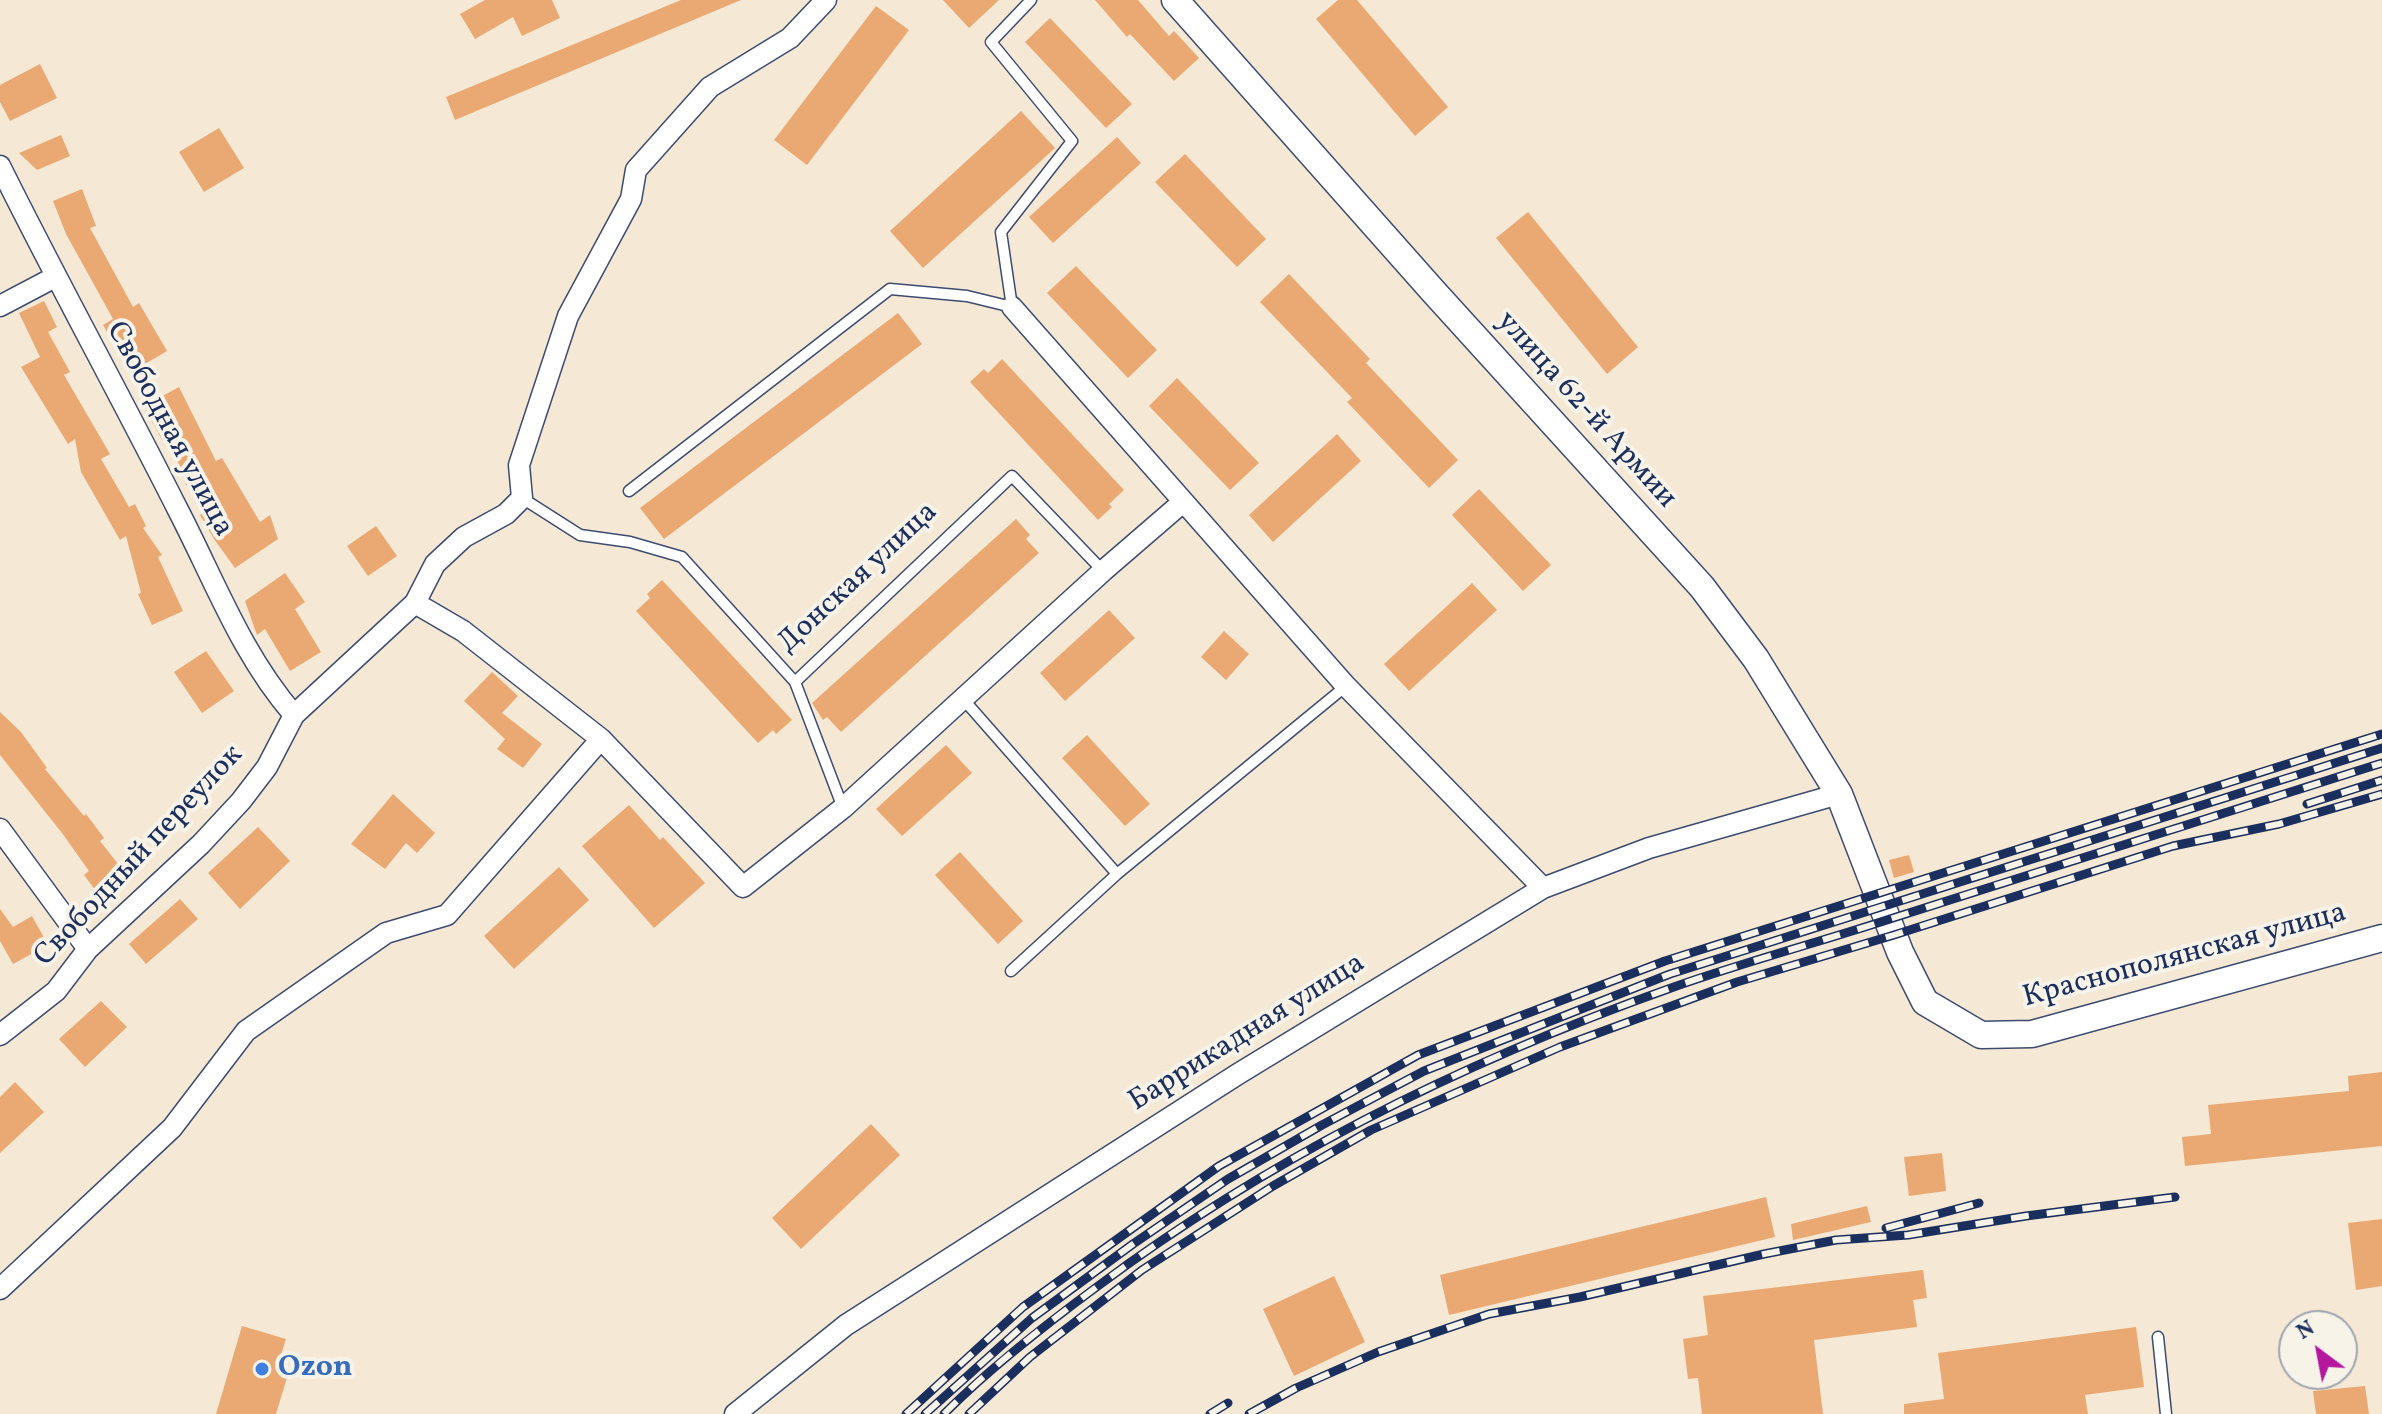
<!DOCTYPE html>
<html>
<head>
<meta charset="utf-8">
<style>
	body { margin:0 }
	#map { position:relative; width:2382px; height:1414px; overflow:hidden; background:#f5e8d4; font-family:Vollkorn,serif }
	canvas { display:block }
	.north { position:absolute; left:2278px; top:1310px; width:80px; height:80px; box-sizing:border-box; background:#f7f3e8; border:2px solid #9fa5b1; border-radius:50%; rotate:328deg; font-size:22px; font-weight:700; line-height:32px; text-align:center; color:#1b2f5e }
	.north::after { content:''; display:block; margin:auto; width:28px; height:36px; background:#b5179e; clip-path:polygon(50% 0,100% 100%,50% 72%,0 100%) }
</style>
</head>
<body>
<div id="map">
<canvas width="2382" height="1414"></canvas>
<div class="north">N</div>
</div>
<script>
const c = document.querySelector('canvas').getContext('2d');
c.lineJoin = 'round';
function paint(path, color) { c.fillStyle = color; c.fill(path, 'evenodd'); }
function strokePath(path, color, width, dash) { c.strokeStyle = color; c.lineWidth = width; c.lineCap = dash ? 'butt' : 'round'; c.setLineDash(dash || []); c.stroke(path); }
function drawText(font, color, halo, rows, align = 'center') {
  c.font = font + ' Vollkorn,serif'; c.lineWidth = 8; c.setLineDash([]); c.textBaseline = 'middle'; c.strokeStyle = halo; c.fillStyle = color; for (const [text, x, y, turn = 0] of rows) {
    c.save(); c.translate(x, y); c.rotate((+turn || 0) * Math.PI / 180); c.textAlign = isNaN(turn) ? turn : align; if (halo) c.strokeText(text, 0, 0); c.fillText(text, 0, 0); c.restore();
  }
}
const building = new Path2D(`
	M485 0H552L560 18 522 36 513 17 475 39 460 14Z
	M681 0H741L455 120 446 97Z
	M943 0H999L969 28Z
	M1095 0H1138L1169 36 1174 31 1199 58 1174 81 1130 34 1127 37Z
	M1338 0H1357L1448 107 1415 136 1316 19Z
	M876 6 909 30 807 165 774 140Z
	M1050 18 1132 104 1106 128 1025 42Z
	M40 64 57 98 10 121 0 102V85Z
	M1021 111 1055 148 923 268 890 231Z
	M219 128 244 168 204 192 179 152Z
	M61 135 70 156 37 170 19 153Z
	M1117 137 1141 163 1053 243 1029 217Z
	M1185 154 1266 239 1237 267 1155 182Z
	M82 189 96 226 90 228 133 307 139 303 167 351 131 372 103 325 113 319 66 234 53 201Z
	M1528 212 1638 347 1607 374 1496 238Z
	M1076 266 1157 350 1128 378 1047 293Z
	M1289 274 1370 359 1366 363 1458 460 1429 488 1347 402 1352 398 1260 302Z
	M44 301 57 327 48 332 70 372 64 375 110 454 101 459 129 507 135 504 146 526 143 528 162 555 158 557 183 611 152 625 138 594 141 593 126 536 120 540 81 472 75 439 68 444 21 367 40 357 19 313Z
	M898 313 922 344 664 539 640 508Z
	M1002 359 1124 490 1109 504 1112 507 1098 520 970 382 984 369 988 373Z
	M1177 378 1259 463 1230 490 1149 406Z
	M179 387 216 461 222 458 260 522 270 515 278 539 235 568 214 539 200 515 203 513 184 481 187 479 165 439 162 440 144 406Z
	M1337 434 1361 461 1273 542 1249 515Z
	M1479 489 1551 565 1523 591 1452 515Z
	M1016 519 1030 535 1026 539 1039 553 841 732 827 717 823 720 812 703Z
	M376 526 397 556 368 576 347 546Z
	M285 573 305 602 295 609 321 652 290 671 265 629 257 635 245 601Z
	M662 580 792 720 776 734 773 730 758 743 636 611 650 598 647 594Z
	M1472 583 1497 610 1409 691 1384 664Z
	M1109 610 1135 638 1065 701 1040 673Z
	M1224 631 1249 654 1226 680 1201 657Z
	M206 651 234 691 202 713 174 672Z
	M492 672 518 696 502 713 542 744 523 768 497 749 505 739 464 701Z
	M0 712 21 732 47 768 45 769 84 816 86 814 104 838 100 841 126 874 99 895 84 875 89 871 62 833 0 755Z
	M1087 735 1150 804 1125 826 1062 758Z
	M946 745 972 773 902 836 876 809Z
	M393 794 435 833 417 853 406 843 385 869 351 844Z
	M629 805 660 840 663 837 705 883 654 928 582 846Z
	M258 827 290 861 240 909 208 873Z
	M960 852 1023 921 998 944 935 875Z
	M1909 855 1914 872 1894 878 1889 860Z
	M559 867 589 900 514 969 484 936Z
	M180 899 198 919 146 964 129 944Z
	M0 909 13 927 32 916 48 945 13 964 0 941Z
	M101 1001 127 1027 85 1067 59 1039Z
	M2382 1072V1146L2185 1166 2182 1137 2211 1134 2208 1105 2349 1091 2348 1076Z
	M15 1082 44 1112 0 1153V1097Z
	M871 1124 900 1155 801 1249 772 1218Z
	M1942 1153 1946 1191 1909 1196 1904 1157Z
	M1766 1197 1775 1237 1449 1315 1440 1275Z
	M1867 1206 1871 1222 1793 1240 1791 1224Z
	M2382 1219V1286L2356 1290 2348 1223Z
	M1923 1270 1927 1298 1913 1300 1917 1327 1814 1340 1823 1414H1702L1698 1378 1688 1379 1683 1339 1708 1335 1703 1296Z
	M1334 1276 1365 1342 1294 1376 1263 1309Z
	M242 1326 286 1339 277 1368 289 1371 276 1414H216Z
	M2136 1327 2144 1387 2085 1395 2088 1414H1904V1404L1944 1399 1938 1353Z
	M2365 1386 2369 1414H2316L2313 1391Z`);
const service = new Path2D(`
	M629 491 890 289 967 296 1012 307 1001 232 1072 141 991 42 1031 0
	M522 498 580 535 630 542 682 557 795 682 1012 476 1103 571
	M795 682 843 808
	M964 700 1117 874
	M1011 971 1117 874 1346 686
	M2158 1337 2166 1414`);
const minor = new Path2D(`
	M0 166C57 281 119 393 177 508 214 579 241 654 294 715
	M0 306 55 277
	M1012 307 1346 686 1543 888
	M415 603 463 631 601 739 743 887 843 808 1103 571 1183 502
	M0 829 88 949
	M0 1035 56 991 88 949 201 844 241 801 267 767 294 715 415 603 435 564 464 537 506 514 522 498 519 465 568 316 631 199 636 170 710 87 790 38 826 0
	M0 1289 172 1128 246 1031 386 933 447 915 601 739
	M735 1414 846 1325 1238 1074 1543 888 1649 848 1839 794`);
const tertiary = new Path2D(`
	M1175 0 1433 291 1702 587 1756 659 1839 794 1900 952 1925 1002 1981 1035 2032 1034 2382 938`);
const rail = new Path2D(`
	M2307 804 2382 780
	M1886 1228 1979 1203
	M906 1414 1023 1307 1219 1166 1418 1055 1665 961 2382 734
	M925 1414 1032 1318 1133 1244 1228 1179 1322 1125 1424 1071 1670 974 2382 748
	M944 1414C991 1367 1045 1325 1098 1286 1272 1156 1467 1060 1671 988 1744 962 1820 942 1893 918 2056 866 2219 815 2382 763
	M969 1414 1030 1357 1142 1270 1273 1186 1371 1130 1560 1047 1737 982 1894 935 2173 846 2279 824 2382 794
	M1210 1414 1228 1403
	M1249 1414 1296 1388 1378 1352 1489 1314 1580 1297 1764 1254 1836 1240 1908 1235 2026 1216 2175 1197`);
const markers = [
	[262,1369,8,"#3f7fe0"]
];
const streetNames = [
	["улица 62-й Армии",1585,411,48],
	["Свободная улица",168,430,62],
	["Донская улица",859,579,-43],
	["Свободный переулок",140,857,-47],
	["Краснополянская улица",2185,957,-15],
	["Баррикадная улица",1248,1034,-32]
];
const shopNames = [
	["Ozon",278,1369]
];
paint(building, '#eaa973');
strokePath(service, '#3c4b70', 13);
strokePath(minor, '#3c4b70', 23);
strokePath(tertiary, '#3c4b70', 29);
strokePath(service, '#fff', 10);
strokePath(minor, '#fff', 20);
strokePath(tertiary, '#fff', 26);
strokePath(rail, '#1b2f5e', 9);
strokePath(rail, '#f7f3e8', 6, [18]);
for (const [x, y, r, color] of markers) { const dot = new Path2D(); dot.arc(x, y, r, 0, 2 * Math.PI); c.fillStyle = color; c.fill(dot); strokePath(dot, '#f7f3e8', 3); }
drawText('30px', '#1b2f5e', '#f7f3e8', streetNames);
drawText('bold 30px', '#366cbe', '#f7f3e8', shopNames, 'left');
</script>
</body>
</html>
